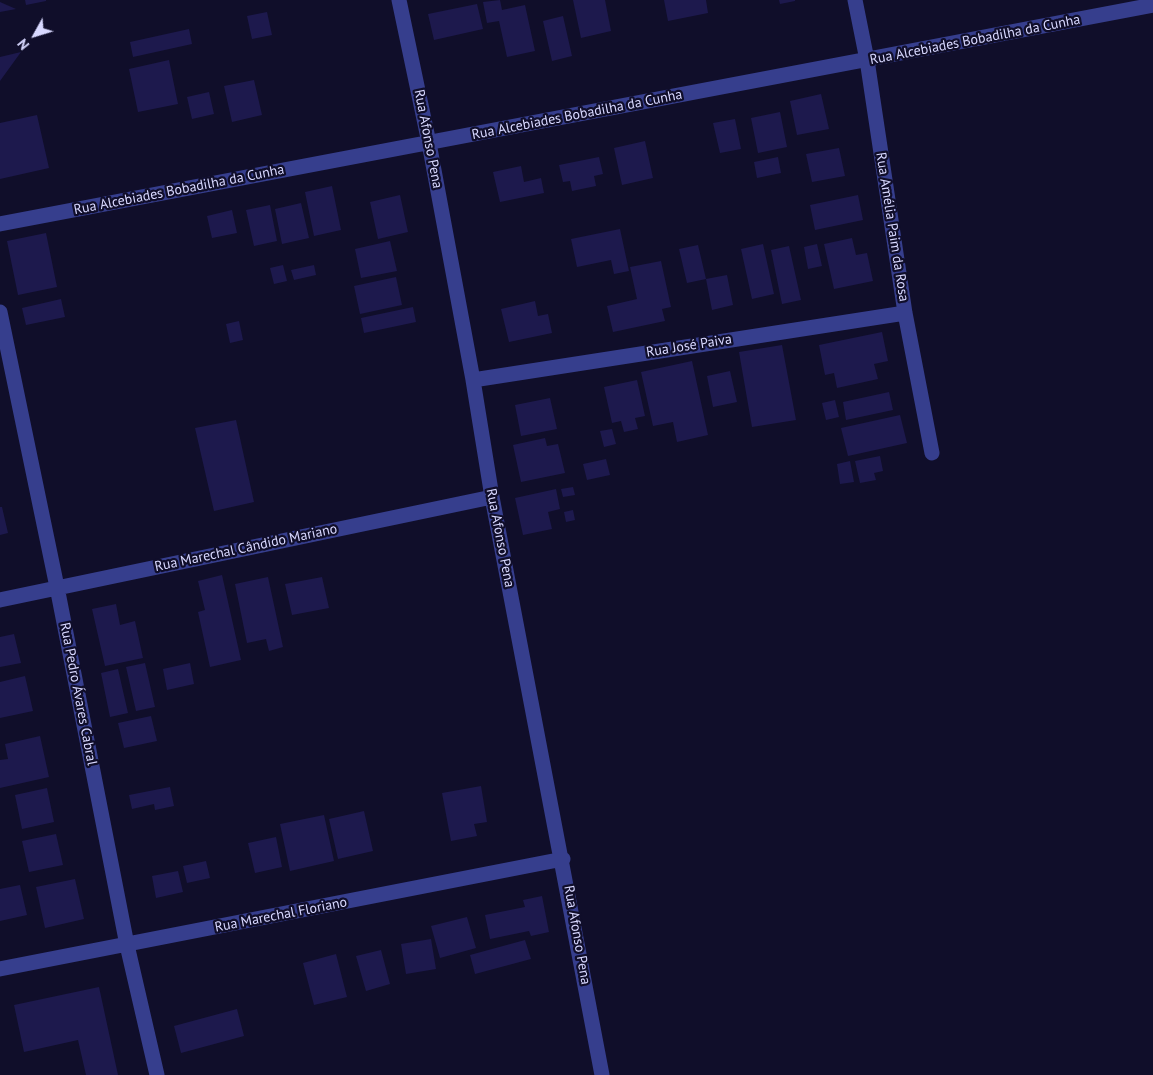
<!DOCTYPE html>
<html>
<head>
<meta charset="utf-8">
<style>
	body { margin:0 }
	#map { position:relative; width:1153px; height:1075px; overflow:hidden; background:#100e2a; font-family:"PT Sans",sans-serif }
	canvas { display:block }
	.north { position:absolute; left:10px; top:10px; width:50px; height:50px; -webkit-text-stroke:4px #100e2a; paint-order:stroke; rotate:231deg; font-size:14px; font-weight:700; line-height:20px; text-align:center; color:#d8d8ff }
	.north::after { content:''; display:block; margin:auto; width:18px; height:22px; background:#d8d8ff; clip-path:polygon(50% 0,100% 100%,50% 72%,0 100%) }
</style>
</head>
<body>
<div id="map">
<canvas width="1153" height="1075"></canvas>
<div class="north">N</div>
</div>
<script>
const c = document.querySelector('canvas').getContext('2d');
c.lineJoin = 'round';
function paint(path, color) { c.fillStyle = color; c.fill(path, 'evenodd'); }
function strokePath(path, color, width, dash) { c.strokeStyle = color; c.lineWidth = width; c.lineCap = dash ? 'butt' : 'round'; c.setLineDash(dash || []); c.stroke(path); }
function drawText(font, color, halo, rows, align = 'center') {
  c.font = font + ' "PT Sans",sans-serif'; c.lineWidth = 4.5; c.setLineDash([]); c.textBaseline = 'middle'; c.strokeStyle = halo; c.fillStyle = color; for (const [text, x, y, turn = 0] of rows) {
    c.save(); c.translate(x, y); c.rotate((+turn || 0) * Math.PI / 180); c.textAlign = isNaN(turn) ? turn : align; if (halo) c.strokeText(text, 0, 0); c.fillText(text, 0, 0); c.restore();
  }
}
const building = new Path2D(`
	M25 0H46V1L26 5Z
	M500 0 502 10 525 5 535 51 507 57 499 21 487 23 483 2Z
	M573 0H605L611 31 581 38Z
	M664 0H706L708 13 668 21Z
	M779 0H795V1L780 4Z
	M0 2 16 9 0 12Z
	M477 4 483 29 434 40 428 14Z
	M267 12 272 35 252 39 247 16Z
	M563 16 572 56 552 61 543 21Z
	M189 29 192 44 133 57 130 42Z
	M21 52 0 81V57Z
	M169 60 178 104 138 112 129 69Z
	M254 80 262 115 232 122 224 86Z
	M209 92 214 114 192 119 187 97Z
	M821 94 829 129 797 135 790 101Z
	M780 112 787 147 758 153 751 118Z
	M37 115 49 168 0 179V123Z
	M735 119 741 149 720 153 713 123Z
	M645 141 653 178 622 185 614 148Z
	M839 148 845 176 812 182 806 154Z
	M599 157 603 174 594 176 596 186 572 191 570 181 563 182 559 165Z
	M778 157 781 173 757 178 754 162Z
	M521 166 524 182 541 178 544 193 500 202 493 172Z
	M332 186 341 230 314 236 305 192Z
	M400 195 408 232 378 239 370 202Z
	M858 195 863 220 815 230 810 205Z
	M301 203 309 238 282 244 275 209Z
	M270 205 277 241 254 246 246 210Z
	M232 210 237 233 212 238 207 216Z
	M620 229 629 271 614 274 611 260 577 267 571 239Z
	M46 233 57 287 18 295 7 241Z
	M852 238 856 255 867 253 873 281 834 289 824 244Z
	M390 241 397 271 361 278 355 249Z
	M763 244 774 294 752 299 741 249Z
	M817 244 822 266 808 269 804 247Z
	M698 245 706 279 687 283 679 249Z
	M789 246 801 300 782 304 771 250Z
	M661 261 671 307 662 309 665 321 613 332 607 306 637 299 630 267Z
	M283 265 287 281 274 284 270 268Z
	M314 265 316 275 294 280 291 270Z
	M727 275 733 305 712 310 706 279Z
	M396 277 402 305 360 314 354 286Z
	M61 299 65 317 26 325 22 308Z
	M535 301 538 316 548 314 552 333 509 342 501 309Z
	M413 307 416 322 364 333 361 318Z
	M239 321 243 340 230 343 226 324Z
	M882 332 888 361 874 364 878 379 837 388 834 373 825 375 819 345Z
	M782 345 796 420 752 427 739 352Z
	M692 361 708 435 677 442 673 422 653 426 641 372Z
	M730 371 737 402 713 407 707 376Z
	M637 380 645 416 635 418 638 429 624 432 621 421 612 423 604 387Z
	M889 392 893 410 846 420 843 402Z
	M550 398 557 429 521 436 515 405Z
	M835 400 839 417 826 420 822 403Z
	M900 415 907 443 848 456 841 428Z
	M236 420 254 502 214 511 195 428Z
	M612 429 616 444 604 447 600 431Z
	M545 438 547 446 558 444 565 473 521 482 513 445Z
	M880 456 883 471 874 473 876 480 860 483 855 461Z
	M606 459 610 475 587 480 583 464Z
	M850 461 854 482 840 484 837 464Z
	M573 487 575 495 563 497 561 489Z
	M556 489 560 509 548 512 552 529 523 535 515 498Z
	M0 507H2L8 533 0 535Z
	M573 510 575 520 566 522 564 512Z
	M222 575 241 660 210 667 198 612 205 610 198 581Z
	M268 577 283 647 269 651 266 639 247 643 235 584Z
	M322 577 329 608 292 615 285 584Z
	M116 604 120 625 135 621 143 658 105 666 92 609Z
	M14 634 21 663 0 667V637Z
	M145 663 155 707 136 711 126 667Z
	M190 663 194 684 167 690 163 669Z
	M118 669 128 713 110 717 101 673Z
	M25 676 33 711 0 718V682Z
	M151 716 157 741 124 748 118 723Z
	M40 736 49 777 0 788V760L8 759 5 744Z
	M481 786 487 822 474 824 477 836 451 841 442 793Z
	M170 787 174 806 155 810 154 804 132 809 129 795Z
	M47 788 54 822 22 829 15 795Z
	M364 811 373 851 338 859 329 819Z
	M324 815 334 861 290 871 280 824Z
	M56 834 63 865 29 872 22 841Z
	M276 837 282 867 255 873 248 843Z
	M206 861 210 878 187 883 183 866Z
	M178 871 183 892 156 898 152 876Z
	M75 879 84 919 45 928 36 887Z
	M20 885 27 915 0 921V889Z
	M542 896 549 932 531 936 529 931 490 939 485 915 525 907 523 900Z
	M467 917 476 948 440 958 431 926Z
	M431 939 436 969 406 974 401 944Z
	M525 940 531 959 475 974 470 955Z
	M381 950 390 984 366 991 356 956Z
	M336 954 347 997 314 1005 303 963Z
	M99 987 118 1075H86L78 1040 24 1052 14 1005Z
	M237 1009 244 1036 181 1053 174 1026Z`);
const minor = new Path2D(`
	M399 0 429 143 473 380 492 497 602 1075
	M855 0 867 60 905 313 932 453
	M0 224 1153 5
	M0 312 57 587 127 945 157 1075
	M473 380 905 313
	M0 600 492 497
	M0 969 563 859`);
const streetNames = [
	["Rua Alcebiades Bobadilha da Cunha",975,40,-11],
	["Rua Alcebiades Bobadilha da Cunha",577,115,-11],
	["Rua Afonso Pena",428,139,79],
	["Rua Alcebiades Bobadilha da Cunha",179,190,-11],
	["Rua Amélia Paim da Rosa",892,227,81],
	["Rua José Paiva",689,346,-9],
	["Rua Afonso Pena",500,538,79],
	["Rua Marechal Cândido Mariano",246,548,-12],
	["Rua Pedro Ávares Cabral",78,694,79],
	["Rua Marechal Floriano",281,915,-11],
	["Rua Afonso Pena",577,935,80]
];
paint(building, '#1d194d');
strokePath(minor, '#363e8d', 15);
drawText('14px', '#d8d8ff', '#100e2a', streetNames);
</script>
</body>
</html>
